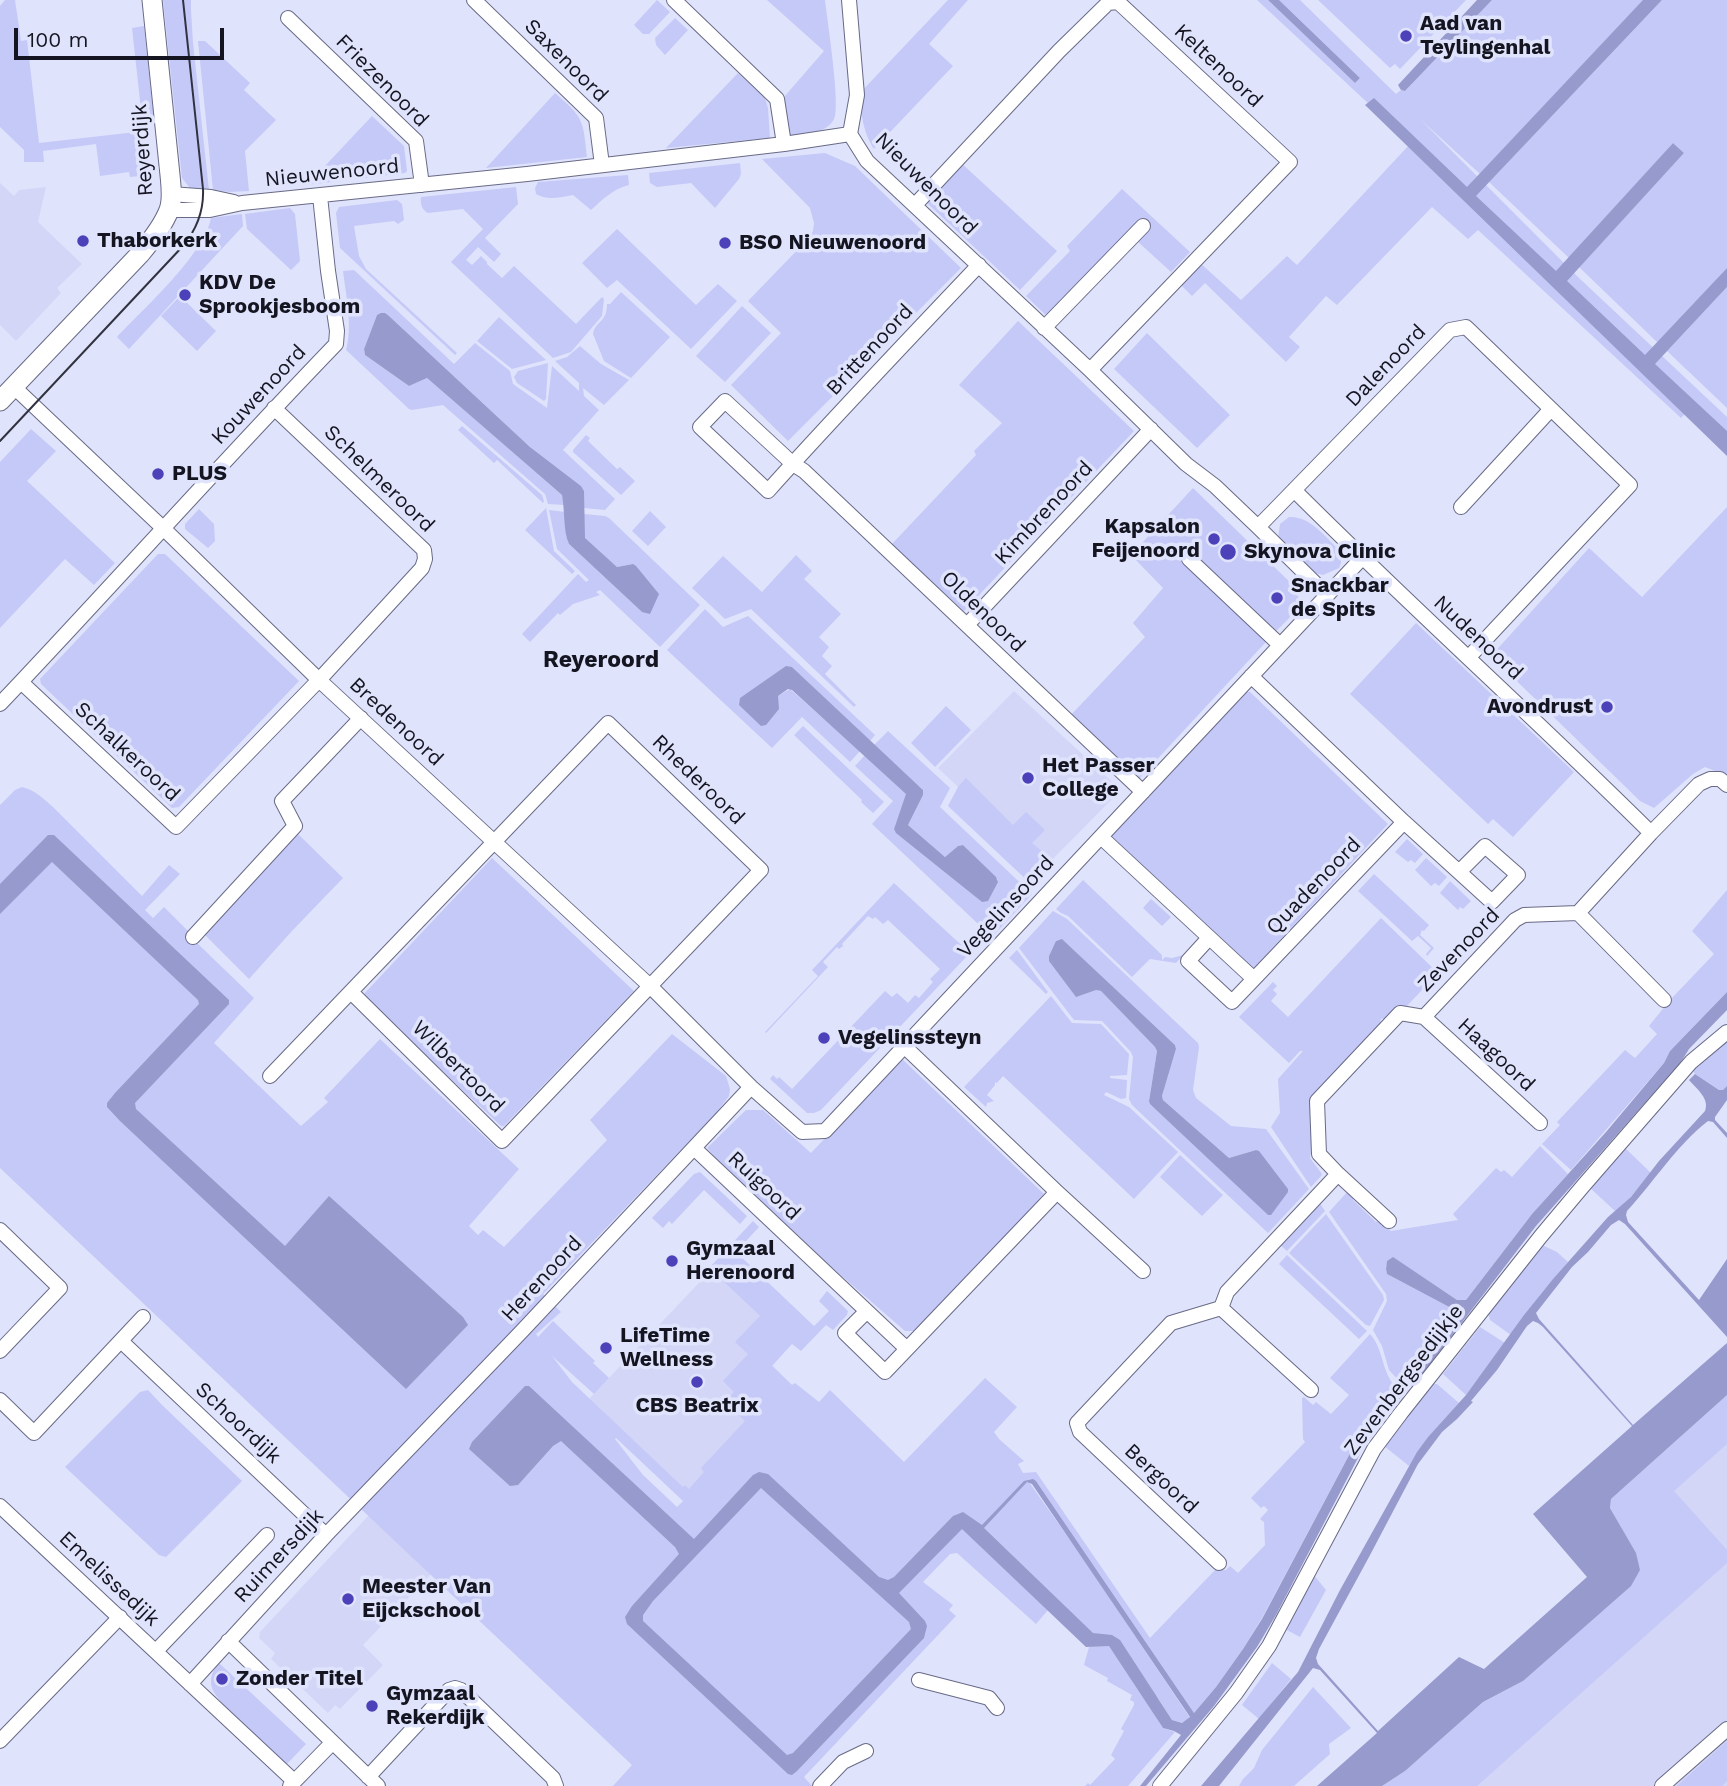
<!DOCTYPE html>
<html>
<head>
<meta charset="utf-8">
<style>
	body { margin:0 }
	#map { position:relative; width:1727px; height:1786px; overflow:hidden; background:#e0e3fc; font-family:"Work Sans",sans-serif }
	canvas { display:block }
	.scale { position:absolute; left:14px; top:28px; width:210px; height:32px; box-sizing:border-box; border:4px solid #141520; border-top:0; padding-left:9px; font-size:21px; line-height:24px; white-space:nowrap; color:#141520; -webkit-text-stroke:5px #e0e3fc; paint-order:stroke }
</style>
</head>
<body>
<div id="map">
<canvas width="1727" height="1786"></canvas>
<div class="scale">100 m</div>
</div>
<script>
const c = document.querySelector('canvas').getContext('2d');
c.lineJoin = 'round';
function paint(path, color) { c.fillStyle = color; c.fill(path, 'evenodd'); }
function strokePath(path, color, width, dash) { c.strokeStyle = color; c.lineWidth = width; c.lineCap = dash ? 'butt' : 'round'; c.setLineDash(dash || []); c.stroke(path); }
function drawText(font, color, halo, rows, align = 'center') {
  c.font = font + ' "Work Sans",sans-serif'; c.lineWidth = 7; c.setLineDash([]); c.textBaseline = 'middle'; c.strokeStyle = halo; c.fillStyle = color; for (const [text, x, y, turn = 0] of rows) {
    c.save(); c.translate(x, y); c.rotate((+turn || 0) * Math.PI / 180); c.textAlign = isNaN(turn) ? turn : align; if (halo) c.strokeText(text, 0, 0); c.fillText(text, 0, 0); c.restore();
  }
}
const built = new Path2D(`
	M0 183 14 196 19 190 46 187 38 222 82 264 57 288 61 293 16 341 0 325Z
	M1014 691 1121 790 1044 868 938 768Z
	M711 1270 791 1345 772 1365 793 1386 690 1494 589 1399Z
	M1727 1365V1786H1382L1523 1681Z
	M370 1514 433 1572 363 1645 383 1665 340 1709 335 1705 328 1713 271 1659 275 1653 259 1638 260 1632Z`);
const green = new Path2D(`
	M5 0H15L21 41 27 40 39 143 136 132 141 176 130 177 129 172 100 176 96 144 43 151 44 162H24V150L0 127V6Z
	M163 0H191V10L193 43 209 190 190 188 182 178Z
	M657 0 670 12 649 34H643L634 25Z
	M767 0H825C827 19 841 107 834 119 826 134 805 134 790 136L784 97 824 51Z
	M948 0H968L929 44 953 66 874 149C862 130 862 115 859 94Z
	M1257 0H1268L1355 83 1360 78 1279 0H1300L1396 94 1401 90 1405 91 1492 0H1644L1480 174 1420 119 1578 277 1727 417V438L1692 406 1681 418 1478 230 1468 239 1432 207 1337 305 1326 296 1289 337 1300 347 1286 362 1205 283 1192 296 1179 283 1199 262 1241 300 1287 256 1297 265 1411 143Z
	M1318 0H1466L1400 69 1395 64 1390 68Z
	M1662 0H1727V268L1658 343 1579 267 1684 153 1673 143 1569 258 1489 182Z
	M675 18 688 30 665 55 656 45 655 38Z
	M144 26 154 119H142L132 28Z
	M198 41H205L250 83 244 90 276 120 245 151 249 191 229 192 213 190Z
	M738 73 765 98 768 108 770 138 666 148Z
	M555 93C584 118 583 120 587 157L486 168Z
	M372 116 404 146 407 171 405 173 307 185Z
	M825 153 855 166 961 268 788 441 731 385 781 333 748 301 807 240 813 231 814 223 810 208 762 159Z
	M960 162 1057 251 1020 290 926 202Z
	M740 163 741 174 739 179 715 208 691 183 657 187 650 183 649 173Z
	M628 175 629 185C613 189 603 199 591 210L573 195C561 197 547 201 536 194L535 188 538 182Z
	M516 187 518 204 485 238 501 254 494 262 478 247 466 260 472 265 481 256 487 262V264L502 278 514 266 576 324 602 297 604 299 602 316 571 352 553 358 451 262 483 229 463 209 428 213C422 210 420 204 421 197Z
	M1122 189 1190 252 1171 272 1136 240 1055 324 1026 296 1070 251 1067 246Z
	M397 200 402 204 404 220 398 224 394 221 354 226 359 256 366 269 457 353 455 355 340 248 336 213 339 207Z
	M290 208 295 214 300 261 291 270 247 229 245 214Z
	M242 214 243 226 129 349 117 337C143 309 204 255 211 218Z
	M617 229 696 305 718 284 737 301 691 349 617 280 607 288 582 263Z
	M354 270 454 364 475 343 510 371 513 384 547 408 552 366 579 391V383L555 361 567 357 580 346 601 364 629 380 604 405 583 388 584 396 599 410 563 450 615 499 605 510 584 508V492L581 486 530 447 389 316 377 315 364 349 365 355 409 386 427 378 562 495 564 505 548 504 545 494 443 405 412 410 409 409 346 350C353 325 346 296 343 271Z
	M1727 287V408L1667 351Z
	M621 292 670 337 631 378 604 361 593 334C595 321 607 323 607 304H610Z
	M180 296 216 331 197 351 161 316Z
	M742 306 771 333 725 382 696 356Z
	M499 317 546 360 512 369 477 341Z
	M1018 321 1134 431 964 611 891 545 976 455 974 451 1002 423 959 385Z
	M1147 333 1230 415 1197 448 1114 369Z
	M548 363 546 399 544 401 517 383 514 377 518 371Z
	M462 426 542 495 544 501 543 503 497 460 494 463 458 430Z
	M31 429 56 451 27 481 115 563 94 585 65 559 0 628V462Z
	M586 435 590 438 588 441 617 469 620 467 635 481 621 495 573 452V450Z
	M1193 488 1297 589C1297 590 1299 600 1299 601 1298 614 1273 632 1265 643L1137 781 1068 718 1145 637 1133 623 1163 588 1131 555Z
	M1727 507V778L1720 773 1705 767 1693 774 1654 808 1640 801 1491 656 1589 548 1642 597Z
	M546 508 554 551 575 571 572 574 525 530Z
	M199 509 214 524 215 541 208 548 185 529V524Z
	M549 510 565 512 569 544 642 612 633 564 617 567 586 540 584 536V514L605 516 609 518 700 605 660 647 600 590 596 592 600 595 573 604 560 615 558 613 530 642 522 634 578 574 586 582 589 580 557 549Z
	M650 511 666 527 648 546 632 531Z
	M1289 517C1311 516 1326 538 1341 552V563L1339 568 1323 575 1315 573 1278 538 1280 524Z
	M158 554H165L299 681 179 807 172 808 41 684 40 679Z
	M796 555 812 571 804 579 841 614 819 637 829 647 822 656 832 666 825 674 856 705 854 707 751 609 725 619 692 588 723 556 762 592Z
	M705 609 723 627 748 616 875 735 870 741 792 667 740 698 778 709V696L790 689 860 751 850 762 802 717 772 748 667 650Z
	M1416 623 1574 772 1513 837 1493 819 1488 824 1350 694Z
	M1242 692H1250L1388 824 1252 970 1108 836Z
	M946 706 971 730 935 767 911 743Z
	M803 726 884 802 873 813 861 802 862 800 794 735Z
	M888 731 950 788 940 807 1032 894 992 937 872 824 893 801 855 766 865 755 907 794 894 829 982 902 998 880 963 845 958 846 945 857 908 825 923 795V790L874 745Z
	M966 778 1013 825 1026 812 1045 830 1032 843 1045 854 1039 860 1042 863 1043 875 1033 886 948 806 958 787Z
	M22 787C35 790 44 799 53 807L142 896 169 865 180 874 145 910 153 918 164 907 197 940 196 942 254 998 214 1043 301 1126 328 1102 324 1098 380 1039 519 1169 469 1226 478 1235 483 1230 504 1247 607 1140 590 1120 672 1034 726 1076 730 1089 729 1096 717 1112 543 1294 561 1312 536 1334 538 1337 553 1321 595 1361 593 1363 609 1378 594 1394 552 1356 572 1382 683 1487 685 1485 689 1489 704 1472 701 1468 745 1421 725 1402 734 1392 723 1381 748 1354 735 1342 760 1316 709 1268 753 1221 759 1227 736 1252 814 1326 829 1311 819 1301 827 1291 848 1311 847 1315 833 1330 826 1325 801 1351 792 1344 772 1366 792 1385 795 1383 819 1402 830 1390 904 1462 985 1378 1017 1407 994 1432 999 1439 1024 1461 1018 1464 1023 1473 1036 1472 1150 1638 1215 1570H1226L1230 1566 1238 1573 1265 1545 1264 1522 1260 1519 1268 1510 1264 1506 1261 1508 1251 1498 1305 1442 1303 1439 1302 1398 1304 1397 1313 1405 1316 1402 1331 1414 1349 1395 1330 1378 1370 1334C1384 1349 1381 1372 1396 1387L1380 1406 1364 1427 1262 1618 1243 1649 1216 1687 1194 1713 1036 1481 1029 1482 1082 1557 1190 1718 1182 1723 1172 1720 1158 1698 1132 1680 1163 1728 1175 1732 1128 1786H1085L1088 1783 1090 1785 1115 1759 1111 1755 1124 1731 1121 1729 1134 1705V1702L1130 1700 1132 1695 1107 1681 1108 1678 1084 1665 1089 1647H1092L1048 1610 1036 1624 957 1553 950 1554 923 1582 953 1605 949 1610 956 1616 804 1777 812 1786H613L632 1765 0 1168V805L15 790ZM615 1439 616 1438 683 1501 677 1507 643 1475Z
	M297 833 343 878 291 932 249 979 203 933Z
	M1407 839 1423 854 1415 863 1411 860 1408 862 1395 852Z
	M492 858 634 991 504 1126H501L362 996Z
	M1426 858 1447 877 1439 886 1435 883 1431 886 1415 870Z
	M1374 874 1429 925 1424 931 1422 930 1420 935 1434 948 1427 956 1426 954 1431 948 1418 936 1412 941 1358 891Z
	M1083 880 1162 955V960L1165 957 1172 958 1183 955 1176 963 1150 959 1132 977 1068 916 1061 913 1056 909Z
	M1450 881 1471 901 1463 909 1460 907 1458 910 1440 893Z
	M894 883 970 953 821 1110 814 1113H807L770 1079 773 1075 777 1079 779 1077 792 1089 885 991 892 997 897 993 908 1003 915 995 919 998 933 982 930 979 940 969 888 920 883 924 875 917 873 919 868 916 842 944 845 949 843 946 839 949 837 947 823 962 828 967 766 1033 765 1032 818 976 812 970Z
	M1727 890V992L1670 1051 1664 1063 1571 1170 1542 1144 1560 1125 1557 1122 1625 1050 1635 1058 1657 1034 1649 1026 1670 1000 1714 954 1692 931Z
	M1151 899 1171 917 1162 926 1143 908Z
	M1053 911 1067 919 1198 1043 1199 1047 1193 1090 1196 1098 1231 1126 1266 1129 1309 1189 1268 1233 1132 1105 1129 1099 1133 1057 1131 1052 1102 1021 1074 1020 1019 948ZM1057 940 1064 941 1175 1045 1176 1049 1162 1096 1163 1100 1229 1158 1256 1150 1268 1215 1149 1100 1157 1051 1155 1047 1101 991 1096 990 1049 956Z
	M1381 918 1438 973 1406 1007 1384 1020 1382 1018 1380 1021 1382 1022 1315 1093 1313 1152 1311 1151 1310 1158 1322 1174 1321 1176 1311 1187 1271 1127 1280 1113 1278 1079 1303 1051H1300L1289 1063 1239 1017 1273 982 1277 986 1273 990 1277 994 1271 1001 1288 1017Z
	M1017 950 1048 992 1046 994 1009 958Z
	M1051 996 1072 1023 1101 1024 1129 1054 1127 1075 1110 1076V1078L1127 1080 1126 1098 1121 1099 1106 1092 1104 1095 1129 1107 1178 1152 1134 1199 1003 1076 997 1083 995 1082V1085L987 1095 994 1101 987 1103 986 1107 964 1087Z
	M1727 1037V1086L1723 1090H1719L1695 1074 1691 1068Z
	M901 1058 1044 1194 916 1331H905L813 1251 718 1161 707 1148 746 1110H763L811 1153Z
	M1540 1146 1568 1174 1532 1214 1466 1300H1457L1393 1258 1387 1261 1386 1269 1387 1274 1453 1309 1455 1313 1425 1355 1401 1383 1389 1370 1382 1346 1373 1330 1387 1301 1386 1294 1329 1212 1349 1190 1355 1197 1353 1200 1376 1222 1380 1220 1391 1231 1458 1220 1453 1214 1496 1168 1501 1172 1504 1170 1512 1177Z
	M1623 1146 1651 1173 1631 1197 1616 1212 1589 1187Z
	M1180 1155 1223 1195 1202 1216 1160 1177Z
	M700 1172 747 1216 740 1224 704 1190 672 1224 669 1221 663 1228 652 1218 694 1174Z
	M1319 1202 1325 1211 1287 1251 1279 1244Z
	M1326 1214 1383 1295 1384 1300 1370 1326 1366 1325 1289 1253Z
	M1542 1245 1557 1252 1568 1262 1540 1295 1511 1335 1490 1320 1488 1313Z
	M1287 1255 1367 1331 1359 1339 1279 1264Z
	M1480 1327 1505 1343 1466 1395 1443 1374Z
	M1433 1384H1437L1459 1403 1428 1437 1409 1466 1384 1446Z
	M148 1390 162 1405 242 1481 166 1557 159 1555 65 1467 140 1392Z
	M1727 1395V1444L1674 1491 1727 1550V1563L1477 1786H1382L1405 1771 1483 1702 1523 1681 1640 1570 1636 1554 1610 1508 1611 1499Z
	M1313 1574 1326 1590 1300 1637 1285 1629Z
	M219 1663 306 1744 287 1764C272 1751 217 1704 212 1688 209 1678 213 1670 219 1663Z
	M1272 1663 1291 1679 1259 1719 1242 1705Z
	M1313 1687 1351 1728 1329 1744 1330 1754 1294 1786H1239L1243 1779 1254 1768 1262 1750Z
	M1727 1741V1781L1722 1786H1677Z`);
const water = new Path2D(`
	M1268 0H1279L1360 78 1355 83Z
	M1477 0H1492L1405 91 1401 90 1398 85Z
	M1643 0H1662L1476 196 1556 271 1673 143 1684 153 1567 281 1645 355 1727 268V287L1655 364 1727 431V456L1365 105 1374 98 1467 187Z
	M381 313H385L389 316 530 447 581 486 584 491 585 538 617 567 633 564 636 566 659 594 650 614 642 612 569 544C563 531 565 510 562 495L427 378 409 386 365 355 364 349 377 315Z
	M786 666 792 667 923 790V795L908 825 945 857 958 846 963 845 996 877 998 882 988 901 982 902 896 833 894 829 906 794 792 690 788 689 778 696 779 709 766 725 761 726 739 705 740 698Z
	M48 835H54L229 1000V1004L135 1103 136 1109 285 1246 329 1196 463 1317 468 1325 406 1389 120 1121 107 1107V1103L115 1093 199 1004 198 1000 52 862 0 914V884Z
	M1062 939 1175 1045 1176 1049 1162 1096 1163 1100 1229 1158 1256 1150 1259 1151 1288 1189V1192L1271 1215H1268L1150 1104 1149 1101 1157 1051 1155 1047 1101 991 1096 990 1076 997 1049 961V956L1056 941Z
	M1727 992V1010L1689 1049 1681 1062 1536 1226 1427 1368 1386 1414 1370 1435 1276 1615 1257 1647 1214 1706 1146 1786H1140L1181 1735 1174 1731 1163 1728 1109 1646 1086 1647 962 1529 899 1593 925 1621 927 1626 924 1638 797 1771 792 1775 788 1774 627 1624 625 1617 632 1606 679 1554 675 1547 561 1441 553 1446 518 1485 510 1486 469 1449 472 1442 525 1386H529L694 1539 753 1475 759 1472 768 1474 879 1577 888 1580 894 1577 953 1516 963 1512 982 1525 1024 1481 1033 1479 1036 1481 1194 1713 1216 1687 1243 1649 1262 1619 1364 1427C1392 1388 1431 1355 1455 1313L1453 1309 1387 1274 1386 1269 1387 1261 1393 1257 1457 1300H1466L1532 1214 1606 1132 1664 1063 1670 1051ZM1027 1482 1032 1484 1190 1717 1182 1723 1172 1720 1120 1640 1112 1635 1093 1633 984 1528ZM761 1488 909 1622 911 1629 793 1753 787 1755 643 1621V1615L653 1601Z
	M1695 1074 1719 1090H1723L1727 1086V1100L1715 1117V1120L1727 1133V1138L1713 1122 1708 1121C1676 1146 1654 1182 1627 1211L1626 1215 1628 1222 1699 1300 1727 1259V1337L1625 1224 1619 1220 1611 1225 1588 1252 1572 1267 1536 1313 1539 1319 1633 1425 1727 1343V1395L1611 1499 1610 1508 1636 1553 1640 1570 1631 1586 1523 1681 1483 1702 1405 1771 1382 1786H1317L1377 1733 1320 1670 1313 1668 1219 1786H1201L1298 1672 1340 1590 1417 1452 1428 1437 1466 1395 1524 1315 1553 1279 1608 1217 1631 1197 1659 1161 1705 1111C1710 1099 1697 1089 1689 1080ZM1533 1321 1538 1323 1543 1327 1632 1426 1533 1514 1587 1577 1484 1669 1459 1657 1378 1731 1318 1664 1316 1658 1319 1649 1369 1557 1418 1464 1442 1432 1457 1419 1473 1402 1471 1401 1497 1370 1527 1326Z`);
const street = new Path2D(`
	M474 0 596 118 602 165
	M674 0 777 99 784 144
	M849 0 857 95 850 134
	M288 18 416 141 422 185
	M850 134 867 161 1090 370 1186 464 1215 486 1258 527 1327 595
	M171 194 211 197 234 202
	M915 205 1059 51 1108 3 1118 2 1290 162 1090 370
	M169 210H210L242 203 527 174 784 144 850 134
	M979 265C908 340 837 414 768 491L700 427 725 401 793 464 804 471 841 506 1143 792
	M1044 328 1143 226
	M14 387 164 529 319 680 650 986 751 1087 802 1132 825 1131 1362 558
	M1294 490C1411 607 1534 717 1651 833
	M1461 507 1551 409
	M1258 527 1450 330 1466 327 1630 485 1469 657
	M1189 559 1280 645
	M967 625 1151 429
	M1251 676 1404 822 1492 902 1518 875 1485 846 1459 872
	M21 682 176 827 319 680 422 568 425 559 424 550 274 408
	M0 704C113 585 222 462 336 344L337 331 328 271 320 196
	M1101 837 1254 979 1404 822
	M1578 913 1664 1000
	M193 937 295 826 282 801 361 718
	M1209 938 1188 961 1232 1002 1254 979
	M1424 1017 1540 1123
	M904 1046 1057 1192 1143 1271
	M270 1076 608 723 761 870 502 1141 351 992
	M694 1148 907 1349 1057 1192
	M1338 1174 1389 1221
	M0 1230 60 1288 0 1351
	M1221 1308 1311 1390
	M866 1312 845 1333 885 1372 907 1349
	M121 1341 326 1535
	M0 1400 34 1433 143 1317
	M0 1506 294 1781
	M1219 1563 1080 1432 1077 1423 1171 1323 1221 1308 1227 1292 1338 1174 1319 1154 1317 1101 1400 1013 1424 1017 1515 920 1524 915 1578 913 1651 833 1699 784 1710 779H1720L1727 785
	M228 1641 378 1786
	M156 1651 267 1535
	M919 1680 989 1698 997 1708
	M190 1684 326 1535 522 1331 751 1087
	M0 1741 120 1617
	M368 1777 449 1690 455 1688 461 1690 553 1778 556 1786
	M290 1786 332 1743
	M820 1786 843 1762 866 1751
	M1160 1786 1236 1693 1269 1646 1374 1449 1401 1413 1541 1236 1583 1186 1691 1062 1727 1032
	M1662 1786 1727 1729`);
const secondary = new Path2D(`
	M0 401 140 254C151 241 163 226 169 210 173 200 171 186 170 175L152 0`);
const tram = new Path2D(`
	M0 441 183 246C197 229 204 211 203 189L183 0`);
const markers = [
	[1406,36,7,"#4c41b8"],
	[83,241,7,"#4c41b8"],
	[725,243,7,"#4c41b8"],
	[185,295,7,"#4c41b8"],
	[158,474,7,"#4c41b8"],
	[1214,539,7,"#4c41b8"],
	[1228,552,9,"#4c41b8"],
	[1277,598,7,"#4c41b8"],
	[1607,707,7,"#4c41b8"],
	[1028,778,7,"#4c41b8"],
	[824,1038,7,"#4c41b8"],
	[672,1261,7,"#4c41b8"],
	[606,1348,7,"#4c41b8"],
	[697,1382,7,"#4c41b8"],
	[348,1599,7,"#4c41b8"],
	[222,1679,7,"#4c41b8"],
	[372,1706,7,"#4c41b8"]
];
const poiNames = [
	["Aad van",1420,24],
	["Teylingenhal",1420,48],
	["Thaborkerk",97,241],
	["BSO Nieuwenoord",739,243],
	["KDV De",199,283],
	["Sprookjesboom",199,307],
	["PLUS",172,474],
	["Kapsalon",1200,527,"right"],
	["Feijenoord",1200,551,"right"],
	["Skynova Clinic",1244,552],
	["Snackbar",1291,586],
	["de Spits",1291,610],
	["Avondrust",1593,707,"right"],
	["Het Passer",1042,766],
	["College",1042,790],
	["Vegelinssteyn",838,1038],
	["Gymzaal",686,1249],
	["Herenoord",686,1273],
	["LifeTime",620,1336],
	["Wellness",620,1360],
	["CBS Beatrix",697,1406,"center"],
	["Meester Van",362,1587],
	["Eijckschool",362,1611],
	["Zonder Titel",236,1679],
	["Gymzaal",386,1694],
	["Rekerdijk",386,1718]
];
const streetNames = [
	["Saxenoord",566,61,45],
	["Keltenoord",1218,66,43],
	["Friezenoord",382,81,45],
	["Reyerdijk",143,150,-94],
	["Nieuwenoord",332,173,-6],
	["Nieuwenoord",926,184,45],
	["Brittenoord",870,350,-47],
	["Dalenoord",1386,366,-46],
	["Kouwenoord",259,395,-47],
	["Schelmeroord",379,479,44],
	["Kimbrenoord",1044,513,-47],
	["Oldenoord",983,612,44],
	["Nudenoord",1478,638,43],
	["Bredenoord",396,722,43],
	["Schalkeroord",127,752,43],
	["Rhederoord",698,780,44],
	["Quadenoord",1314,886,-46],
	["Vegelinsoord",1006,907,-47],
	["Zevenoord",1459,950,-46],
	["Haagoord",1496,1055,43],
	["Wilbertoord",458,1067,45],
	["Ruigoord",764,1186,43],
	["Herenoord",542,1279,-47],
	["Zevenbergsedijkje",1404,1380,-53],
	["Schoordijk",238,1423,43],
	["Bergoord",1161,1479,43],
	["Ruimersdijk",279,1556,-47],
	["Emelissedijk",109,1579,43]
];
const neighbourhoodNames = [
	["Reyeroord",601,660]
];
paint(built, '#d3d6f6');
paint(green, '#c5c9f7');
paint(water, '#979acc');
strokePath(street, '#686a86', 16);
strokePath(secondary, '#686a86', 21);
strokePath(street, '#fff', 14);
strokePath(secondary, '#fff', 19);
strokePath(tram, '#31323f', 2);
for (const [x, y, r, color] of markers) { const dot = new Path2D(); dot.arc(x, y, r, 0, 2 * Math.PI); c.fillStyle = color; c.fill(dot); strokePath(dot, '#e0e3fc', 2.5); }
drawText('bold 21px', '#141520', '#e0e3fc', poiNames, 'left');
drawText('21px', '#141520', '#e0e3fc', streetNames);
drawText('bold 23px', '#141520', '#e0e3fc', neighbourhoodNames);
</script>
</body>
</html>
